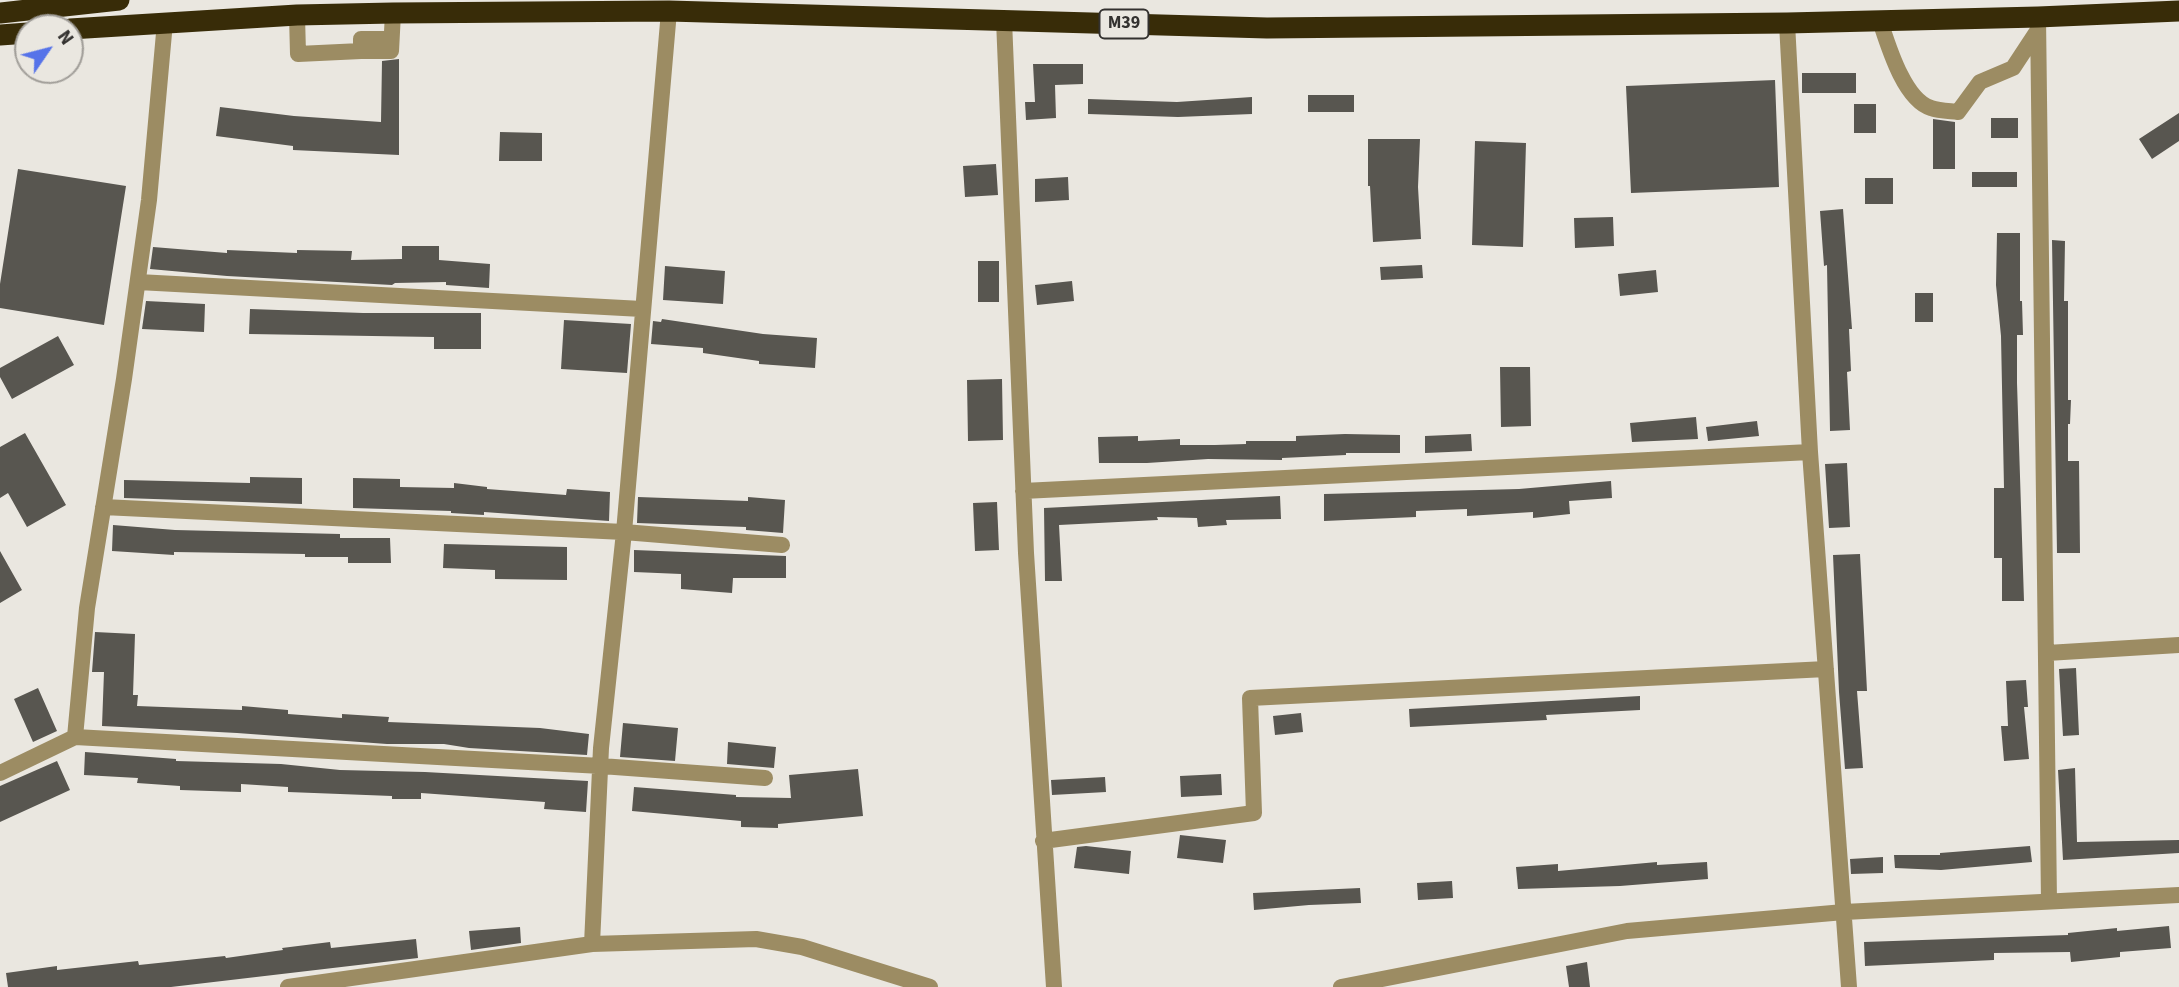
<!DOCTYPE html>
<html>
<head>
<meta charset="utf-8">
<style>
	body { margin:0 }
	#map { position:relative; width:2179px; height:987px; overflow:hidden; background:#eae7e0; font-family:"Source Sans 3",sans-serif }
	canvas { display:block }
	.north { position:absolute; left:14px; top:14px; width:70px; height:70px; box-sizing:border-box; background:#eae7e0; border:2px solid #a19e99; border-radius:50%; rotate:55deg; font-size:19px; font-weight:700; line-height:28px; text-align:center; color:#33312f }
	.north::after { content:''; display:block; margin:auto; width:24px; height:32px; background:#5673e9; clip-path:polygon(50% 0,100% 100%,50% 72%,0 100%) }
</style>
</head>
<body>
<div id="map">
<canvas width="2179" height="987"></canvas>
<div class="north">N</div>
</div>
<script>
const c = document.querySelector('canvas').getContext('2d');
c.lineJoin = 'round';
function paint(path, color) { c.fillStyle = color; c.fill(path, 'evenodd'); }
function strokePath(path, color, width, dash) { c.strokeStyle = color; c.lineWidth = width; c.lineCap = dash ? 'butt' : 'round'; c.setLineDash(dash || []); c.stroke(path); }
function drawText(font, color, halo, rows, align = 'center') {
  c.font = font + ' "Source Sans 3",sans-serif'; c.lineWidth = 7; c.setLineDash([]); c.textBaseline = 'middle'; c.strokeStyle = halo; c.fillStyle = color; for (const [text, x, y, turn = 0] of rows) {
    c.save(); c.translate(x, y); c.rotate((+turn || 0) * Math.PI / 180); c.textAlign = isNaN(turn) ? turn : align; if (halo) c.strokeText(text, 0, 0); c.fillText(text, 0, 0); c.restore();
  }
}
const building = new Path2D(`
	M399 59V155L293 150V146L216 136 220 107 294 116 381 122 382 61Z
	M1033 64H1083V84L1055 85 1056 118 1026 120 1025 102H1035Z
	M1802 73H1856V93H1802Z
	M1775 80 1779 187 1631 193 1626 86Z
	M1308 95H1354V112H1308Z
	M1252 97V114L1178 117 1088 114V99L1177 102Z
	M1854 104H1876V133H1854Z
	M2179 113V141L2152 159 2139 139Z
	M1991 118H2018V138H1991Z
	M1933 119 1955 122V169H1933Z
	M500 132 542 133V161H499Z
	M1368 139H1420L1418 187 1421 239 1373 242 1370 186H1368Z
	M1475 141 1526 143 1523 247 1472 245Z
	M996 164 998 195 965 197 963 166Z
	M18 169 126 186 104 325 0 308V284Z
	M1972 172H2017V187H1972Z
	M1068 177 1069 200 1035 202V179Z
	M1865 178H1893V204H1865Z
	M1843 209 1852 329H1849L1851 371 1847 372 1850 430 1830 431 1827 265 1824 266 1820 211Z
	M1613 217 1614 246 1575 248 1574 218Z
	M1997 233H2020V301H2022L2023 335H2017V383L2024 601H2002V558H1994V488H2004L2001 336 1996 285Z
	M2052 240 2065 241 2064 301H2068V400H2071L2070 424H2068V461H2079L2080 553H2057Z
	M402 246H439V260L490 264 489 288 446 285V282L395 283 392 285 227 276 150 269 153 247 227 253V250L297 253V250L352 251 351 260 402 259Z
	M978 261H999V302H978Z
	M1422 265 1423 278 1381 280 1380 267Z
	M665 266 725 271 723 304 663 300Z
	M1656 270 1658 292 1620 296 1618 274Z
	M1072 281 1074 301 1037 305 1035 285Z
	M1915 293H1933V322H1915Z
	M146 301 205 304 204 332 142 329Z
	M250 309 363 313H481V349H434V337L249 334Z
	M662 319 763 334 817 338 815 368 759 364V361L703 353V348L651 344 653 321 661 322Z
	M564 320 631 324 627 373 561 369Z
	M58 336 74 365 12 399 0 377V368Z
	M1500 367H1530L1531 426 1501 427Z
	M1002 379 1003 440 968 441 967 380Z
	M1696 417 1698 439 1632 442 1630 423Z
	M1757 421 1759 436 1708 441 1706 427Z
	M25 433 66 505 27 527 8 493 0 498V447Z
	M1345 434 1400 435V453H1346V455L1282 458V460L1208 459 1147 463H1099L1098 437 1138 436V441L1180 439V445H1215L1246 444V441H1296V436Z
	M1471 434 1472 451 1425 453V436Z
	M1847 463 1850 527 1829 528 1825 464Z
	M250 477 302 478V504L124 498V480L250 483Z
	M353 478 400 479V487L454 488V483L487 487V489L566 495 567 489 610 492 609 521 484 512V515L451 513V511L353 508Z
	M1611 481 1612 498 1569 501 1570 514 1533 518V512L1467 516V509L1416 511V517L1324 521V494L1519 489Z
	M1280 496 1281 519 1226 520 1227 525 1198 527 1197 518 1157 517 1158 520 1059 525 1062 581H1045L1044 508Z
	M638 497 748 501V497L785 500 783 533 746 530V527L637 523Z
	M997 502 999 550 975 551 973 503Z
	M113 525 175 530 340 534V538H390L391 563H348V557H305V554L174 552V555L112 551Z
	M444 544 567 547V580L495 579V570L443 568Z
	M634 550 786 556V578H733L732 593 681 589V574L634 572Z
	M0 551 22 590 0 603Z
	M1860 554 1867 691H1857L1863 768 1845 769 1839 692 1833 555Z
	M95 632 135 634 133 695H138L137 706 242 710V706L288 710V714L342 718V714L389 717 388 722 540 728 589 734 587 755 469 748 444 744H387L237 733 102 726 104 672H92Z
	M2076 668 2079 735 2063 736 2059 669Z
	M2026 680 2028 707H2024L2029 759 2004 761 2001 726H2008L2006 681Z
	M38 688 57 731 33 742 14 699Z
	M1640 696V710L1546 715 1547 720 1410 727 1409 709Z
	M1301 713 1303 732 1275 735 1273 716Z
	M623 723 678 728 675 761 620 757Z
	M728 742 776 747 774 768 727 764Z
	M85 752 176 759V761L281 764 340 770 425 772 588 781 586 812 544 809 545 802 421 793V799H392V796L288 792V787L241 784V792L180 790V786L137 783 138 778 84 775Z
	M57 761 70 790 0 822V786Z
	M2075 768 2077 842 2179 840V853L2063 860 2058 770Z
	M858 769 863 816 778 824V828L741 827V821L632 811 634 787 736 795V797L791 798 789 775Z
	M1221 774 1222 795 1181 797 1180 776Z
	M1105 777 1106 792 1052 795 1051 780Z
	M1180 835 1226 840 1223 863 1177 858Z
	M1086 846 1131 851 1129 874 1074 868 1077 847Z
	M2030 846 2032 862 1941 870 1895 868 1894 855H1940V853Z
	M1883 857V873L1851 874 1850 859Z
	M1657 862V865L1707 862 1708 879 1620 886 1518 889 1516 867 1558 864V871Z
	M1452 881 1453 898 1418 900 1417 883Z
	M1360 888 1361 903 1309 905 1254 910 1253 893Z
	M2169 926 2171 948 2120 952V957L2071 962 2070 952 1994 953V960L1865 966 1864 942 2068 935V933L2117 928V931Z
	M520 927 521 943 471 950 469 931Z
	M416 939 418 958 171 987H8L6 973 57 966V970L138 961 139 965 225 956 226 958 283 950 282 948 330 942 331 948Z
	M1587 962 1590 987H1569L1566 966Z`);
const minor = new Path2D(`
	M297 15 298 54 361 51
	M2038 17 2049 901
	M1004 20 1026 553 1054 987
	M1880 21C1888 45 1904 100 1931 108 1939 111 1950 111 1958 112L1980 82 2013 68 2038 30
	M1787 23 1810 452 1849 987
	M391 39H361V51H391L393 13
	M138 282 642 309
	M1023 491 1810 452
	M103 507 624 532 782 545
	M2047 653 2179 645
	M75 737 601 766 765 778
	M0 773 75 737 87 608 124 379 149 200 165 22
	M1043 841 1254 813 1250 698 1826 669
	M592 944 756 939 802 947 930 987
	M288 987 592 944 601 748 624 532 669 11
	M1341 987 1627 931 1844 912 2179 895`);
const highway = new Path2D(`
	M0 13 119 0
	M70 29 297 15 393 13 669 11 1267 28 1787 23 2038 17 2179 11
	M0 35 28 33`);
const shields = [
	[1124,24,49]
];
const shieldNames = [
	["M39",1124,24]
];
paint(building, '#585650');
strokePath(minor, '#9c8c63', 16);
strokePath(highway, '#382c08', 21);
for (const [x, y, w] of shields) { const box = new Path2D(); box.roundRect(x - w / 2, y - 14.5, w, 29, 5); c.fillStyle = '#eae7e0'; c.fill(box); strokePath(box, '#33312f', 2); }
drawText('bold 18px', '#33312f', null, shieldNames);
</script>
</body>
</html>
